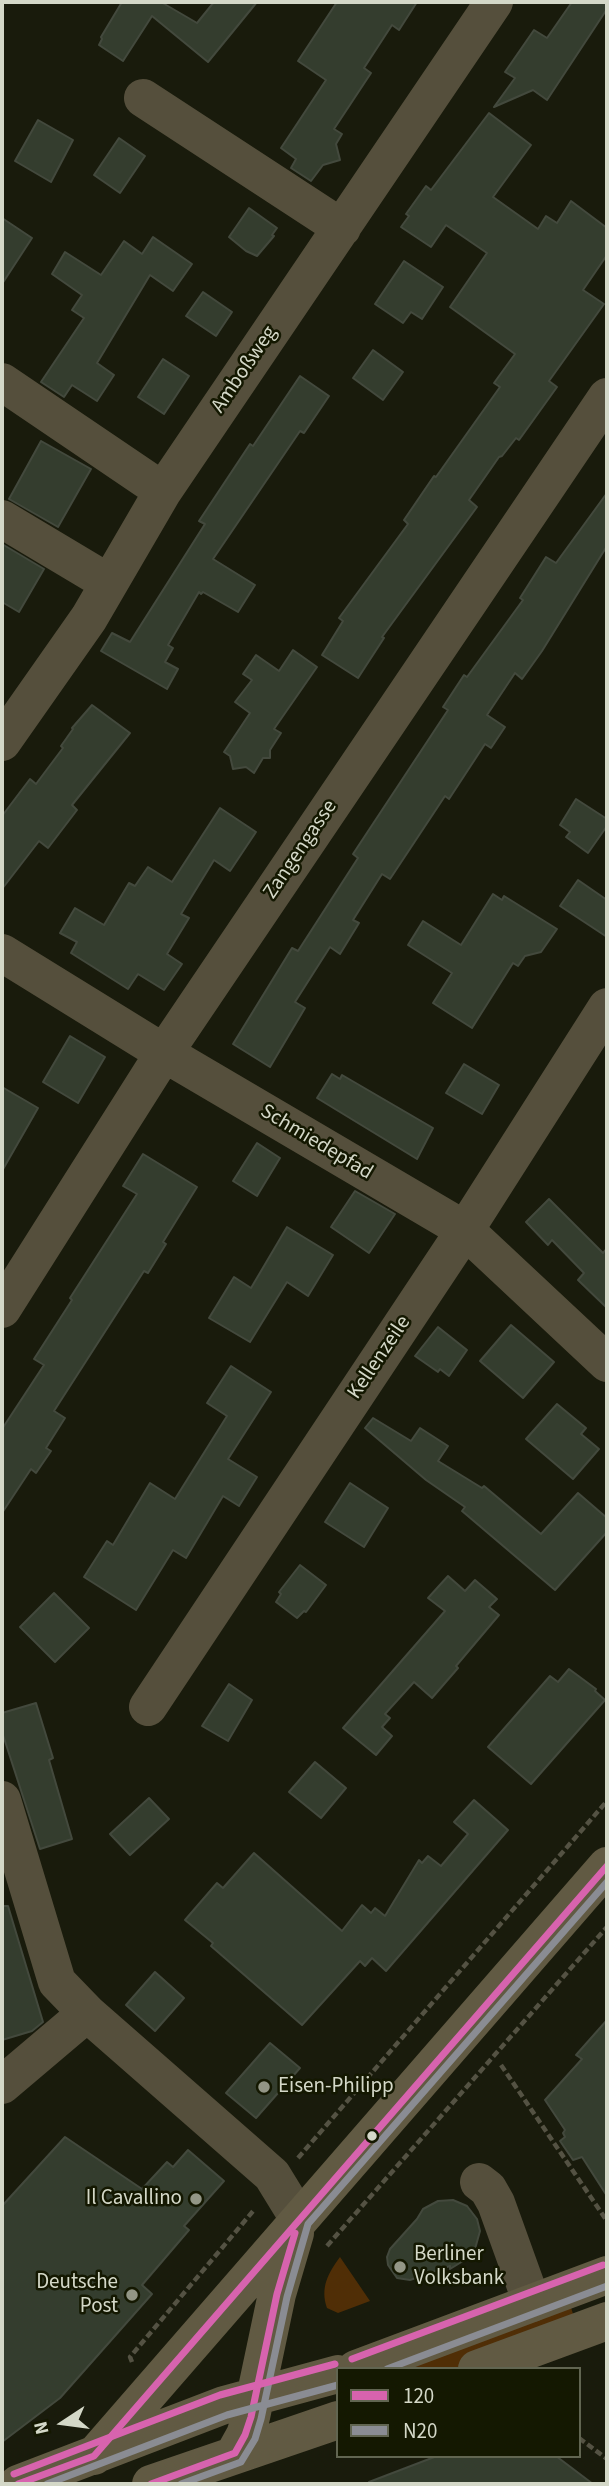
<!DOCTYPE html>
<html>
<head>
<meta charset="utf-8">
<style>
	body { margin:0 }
	#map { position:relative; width:609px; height:2486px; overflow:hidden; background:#191b0c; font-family:"Source Sans 3",sans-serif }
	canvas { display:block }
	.frame { position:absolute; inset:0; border:4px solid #d4d8c8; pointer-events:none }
	.legend { position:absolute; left:336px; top:2367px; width:245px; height:91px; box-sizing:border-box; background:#141801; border:2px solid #616551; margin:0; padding:9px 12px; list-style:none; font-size:21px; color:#d4d8c8 }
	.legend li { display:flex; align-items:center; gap:14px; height:35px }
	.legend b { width:35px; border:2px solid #616551 }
	.north { position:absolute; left:28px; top:2388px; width:70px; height:70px; -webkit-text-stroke:5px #141801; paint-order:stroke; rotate:257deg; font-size:19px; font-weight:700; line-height:28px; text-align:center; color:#d4d8c8 }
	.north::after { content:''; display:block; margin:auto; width:24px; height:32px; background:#d4d8c8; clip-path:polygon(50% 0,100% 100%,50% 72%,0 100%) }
</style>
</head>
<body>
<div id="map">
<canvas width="609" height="2486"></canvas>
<div class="frame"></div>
<ul class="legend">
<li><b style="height:9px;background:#d763ae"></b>120</li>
<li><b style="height:9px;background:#8a8c93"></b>N20</li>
</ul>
<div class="north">N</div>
</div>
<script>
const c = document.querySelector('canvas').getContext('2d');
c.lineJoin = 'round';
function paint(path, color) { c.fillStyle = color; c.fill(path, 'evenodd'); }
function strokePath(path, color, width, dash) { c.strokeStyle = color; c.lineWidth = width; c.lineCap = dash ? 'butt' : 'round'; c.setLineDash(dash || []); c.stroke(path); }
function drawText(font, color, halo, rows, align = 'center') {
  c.font = font + ' "Source Sans 3",sans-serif'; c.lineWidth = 5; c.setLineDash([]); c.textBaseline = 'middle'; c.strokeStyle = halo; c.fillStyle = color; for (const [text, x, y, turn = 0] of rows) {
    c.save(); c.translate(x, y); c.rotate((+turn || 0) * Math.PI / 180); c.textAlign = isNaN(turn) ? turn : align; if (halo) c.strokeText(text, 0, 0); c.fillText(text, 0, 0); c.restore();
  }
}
const green = new Path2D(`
	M340 2257 370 2301 338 2313 327 2308C320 2288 328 2273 340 2257Z
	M570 2304 576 2324 457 2369H396Z`);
const building = new Path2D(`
	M122 2H161L197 23 214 2H257L208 62 152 16 123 61 99 45 102 39 101 37Z
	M337 2H417L399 30 392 25 364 68 371 73 334 129 342 134 336 144 340 160 323 165 311 181 291 168 296 159 281 148 326 80 298 61Z
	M572 2H607V9L547 100 533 90 494 107 515 78 505 72 534 30 547 38Z
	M489 113 531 145 493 197 538 229 546 216 557 223 571 201 607 228V255L583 290 604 304 549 381 557 387 519 440 516 438 502 456 499 457 469 500 477 507 382 637 384 638 358 678 322 655 343 621 339 618 408 524 404 520 434 476 436 477 500 387 494 383 515 354 450 307 487 253 446 225 431 247 401 227 409 216 406 214 426 186 431 190Z
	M38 120 73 140 51 182 15 161Z
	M119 138 145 156 120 193 94 175Z
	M249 208 277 228 272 235 274 236 257 256 246 251 229 237Z
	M2 218 32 238 2 284Z
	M153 237 192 264 173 291 150 275 97 363 114 375 97 401 72 385 64 397 41 382 84 318 72 310 82 295 52 274 65 252 101 275 124 241 142 254Z
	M404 261 443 287 422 319 411 312 403 323 375 304Z
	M203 292 232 312 216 336 186 316Z
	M373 350 403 372 383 400 353 378Z
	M163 359 189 376 164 414 138 397Z
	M300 376 329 396 304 433 300 431 213 559 255 585 238 612 203 592 201 594 199 592 168 645 173 648 165 662 178 669 167 689 101 651 112 633 130 642 205 524 199 521 250 444 253 446Z
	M41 441 91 469 58 527 9 499Z
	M607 493V546L542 651 522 679 515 673 487 715 505 727 491 748 485 744 449 799 445 796 390 879 382 874 353 920 359 923 340 954 330 947 295 1002 305 1008 270 1067 233 1044 292 948 298 951 358 858 353 854 448 710 443 707 464 675 467 677 523 600 520 598 546 557 556 563Z
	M2 544 44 569 19 612 2 602Z
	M293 650 317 667 274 729 281 733 270 750V758H263L254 773 246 767 233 769 230 756 224 752 250 713 235 702 252 680 243 674 256 655 279 671Z
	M92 705 130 733 72 805 77 810 48 848 39 841 2 889V816L30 779 36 784 63 748 61 746 73 729 72 728Z
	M576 799 607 819V826L588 853 566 837 570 832 560 825Z
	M220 808 256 832 230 871 214 860 181 914 189 918 167 954 182 964 164 990 138 974 128 989 71 953 77 942 60 933 75 908 104 925 129 883 135 886 148 867 172 882Z
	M578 880 607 900V937L560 906Z
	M493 894 502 900 504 896 557 929 541 952 525 956 518 966 513 963 472 1028 433 1003 452 973 408 945 423 921 461 945Z
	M70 1036 105 1057 78 1103 43 1082Z
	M464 1064 499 1085 482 1114 446 1093Z
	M332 1074 340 1079 342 1075 433 1128 417 1159 317 1098Z
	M2 1087 38 1108 2 1171Z
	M257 1143 280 1158 257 1196 233 1181Z
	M143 1154 197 1187 163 1242 166 1244 148 1273 144 1271 54 1411 65 1418 46 1448 51 1451 36 1473 31 1469 2 1513V1429L44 1365 34 1359 72 1300 70 1298 137 1194 123 1186Z
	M355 1191 395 1214 369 1253 331 1227Z
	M549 1199 603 1253 607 1248V1308L578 1280 584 1273 552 1240 548 1245 526 1222Z
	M287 1227 333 1255 308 1296 287 1282 250 1342 209 1318 234 1277 251 1288Z
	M511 1325 554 1362 523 1398 480 1361Z
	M438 1327 467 1350 449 1376 440 1369 438 1372 415 1356Z
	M231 1366 271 1392 228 1459 257 1477 239 1506 223 1496 186 1558 173 1550 136 1610 84 1577 107 1541 113 1545 150 1483 175 1499 227 1416 207 1403Z
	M557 1404 586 1428 581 1434 599 1449 573 1479 526 1439Z
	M373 1418 411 1441 420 1428 448 1446 438 1461 482 1488 484 1486 541 1534 578 1493 607 1518V1532L555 1590 462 1511 465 1507 426 1480 365 1428Z
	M350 1483 388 1508 364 1547 325 1522Z
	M300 1565 326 1585 306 1612 304 1611 297 1618 276 1602 281 1594 279 1592Z
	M448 1576 465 1591 475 1580 497 1599 489 1607 499 1615 456 1666 458 1668 432 1698 414 1682 385 1714 390 1718 382 1727 392 1736 376 1755 343 1728 445 1611 428 1598Z
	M54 1593 89 1628 55 1662 20 1627Z
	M569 1669 596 1689 595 1691 605 1700 531 1784 488 1747 550 1676 558 1682Z
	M229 1684 252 1700 228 1741 202 1726Z
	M36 1703 53 1758 49 1760 72 1839 40 1849 2 1732V1713Z
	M315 1762 346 1788 321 1818 289 1792Z
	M149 1798 169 1819 130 1855 110 1834Z
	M474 1800 508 1830 386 1971 372 1958 365 1966 360 1961 302 2025 211 1946 213 1943 185 1920 217 1883 223 1888 254 1853 342 1931 362 1905 371 1913 375 1908 385 1916 419 1860 422 1863 428 1856 441 1866 468 1834 454 1822Z
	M2 1906H8L43 2022 32 2031 2 2040Z
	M155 1972 184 1998 155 2031 126 2005Z
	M607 2020V2196L582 2157 573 2160 560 2141 565 2137 563 2133 565 2130 545 2100 582 2059 576 2055Z
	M270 2043 300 2068 256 2118 226 2093Z
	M65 2137 142 2189 167 2162 173 2167 188 2150 224 2181 184 2226 189 2230 142 2285 152 2294 60 2398 2 2442V2206Z
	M453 2200 467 2206 477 2219 480 2231 475 2249 468 2258 450 2269V2266L410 2280 397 2278 388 2265 387 2257 390 2249 417 2219 423 2209 438 2201Z
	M437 2456H556L593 2484H369V2482Z`);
const path = new Path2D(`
	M501 2065 607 2221
	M298 2158 607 1801
	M327 2246 607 1927
	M132 2362 130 2357 254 2210
	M579 2438 607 2459`);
const minor = new Path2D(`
	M143 98 342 228
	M2 382 163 491
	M2 519 109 583
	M2 742 89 618 163 491 494 2
	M2 953 164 1053 465 1230 607 1363
	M2 1309 164 1053 607 397
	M148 1707 465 1230 607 1007
	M2 1800 57 1982 87 2013 272 2175 299 2219
	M2 2085 87 2013
	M479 2182 488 2189 496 2203 532 2303`);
const major = new Path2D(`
	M356 2369 607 2275
	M477 2369 607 2321
	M235 2453 245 2435 251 2417 277 2294 295 2233
	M94 2456 607 1866
	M18 2484 224 2405 338 2374
	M151 2484 338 2420`);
const bus1 = new Path2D(`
	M18 2484 94 2456 607 1866
	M151 2484 235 2453 245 2435 251 2417 277 2294 295 2233`);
const bus2 = new Path2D(`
	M387 2369 607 2286
	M47 2484 227 2415 338 2385
	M181 2484 241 2462 255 2439 261 2419 287 2297 308 2224 607 1882`);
const bus3 = new Path2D(`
	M352 2359 603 2265
	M14 2474 220 2395 335 2364`);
const markers = [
	[264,2087,7,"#939686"],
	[372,2136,6,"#d4d8c8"],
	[196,2199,7,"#939686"],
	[400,2267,7,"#939686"],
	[132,2295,7,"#939686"]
];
const streetNames = [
	["Amboßweg",245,370,-56],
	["Zangengasse",301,850,-56],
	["Schmiedepfad",316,1143,31],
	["Kellenzeile",380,1358,-56]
];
const poiNames = [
	["Eisen-Philipp",278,2087],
	["Il Cavallino",182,2199,"right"],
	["Berliner",414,2255],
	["Volksbank",414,2279],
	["Deutsche",118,2283,"right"],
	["Post",118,2307,"right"]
];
paint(green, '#502e06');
paint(building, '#343d2e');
strokePath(building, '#43493d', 2);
strokePath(path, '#545243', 4.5, [7, 3.5]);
strokePath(minor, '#554f3c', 38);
strokePath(major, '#615a43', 38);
strokePath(bus1, '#d763ae', 7);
strokePath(bus2, '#8a8c93', 7);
strokePath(bus3, '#d763ae', 7);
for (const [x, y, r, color] of markers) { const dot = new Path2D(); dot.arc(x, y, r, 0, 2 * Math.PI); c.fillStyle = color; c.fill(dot); strokePath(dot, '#141801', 2.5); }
drawText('21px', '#d4d8c8', '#141801', streetNames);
drawText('21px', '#d4d8c8', '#141801', poiNames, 'left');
</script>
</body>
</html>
